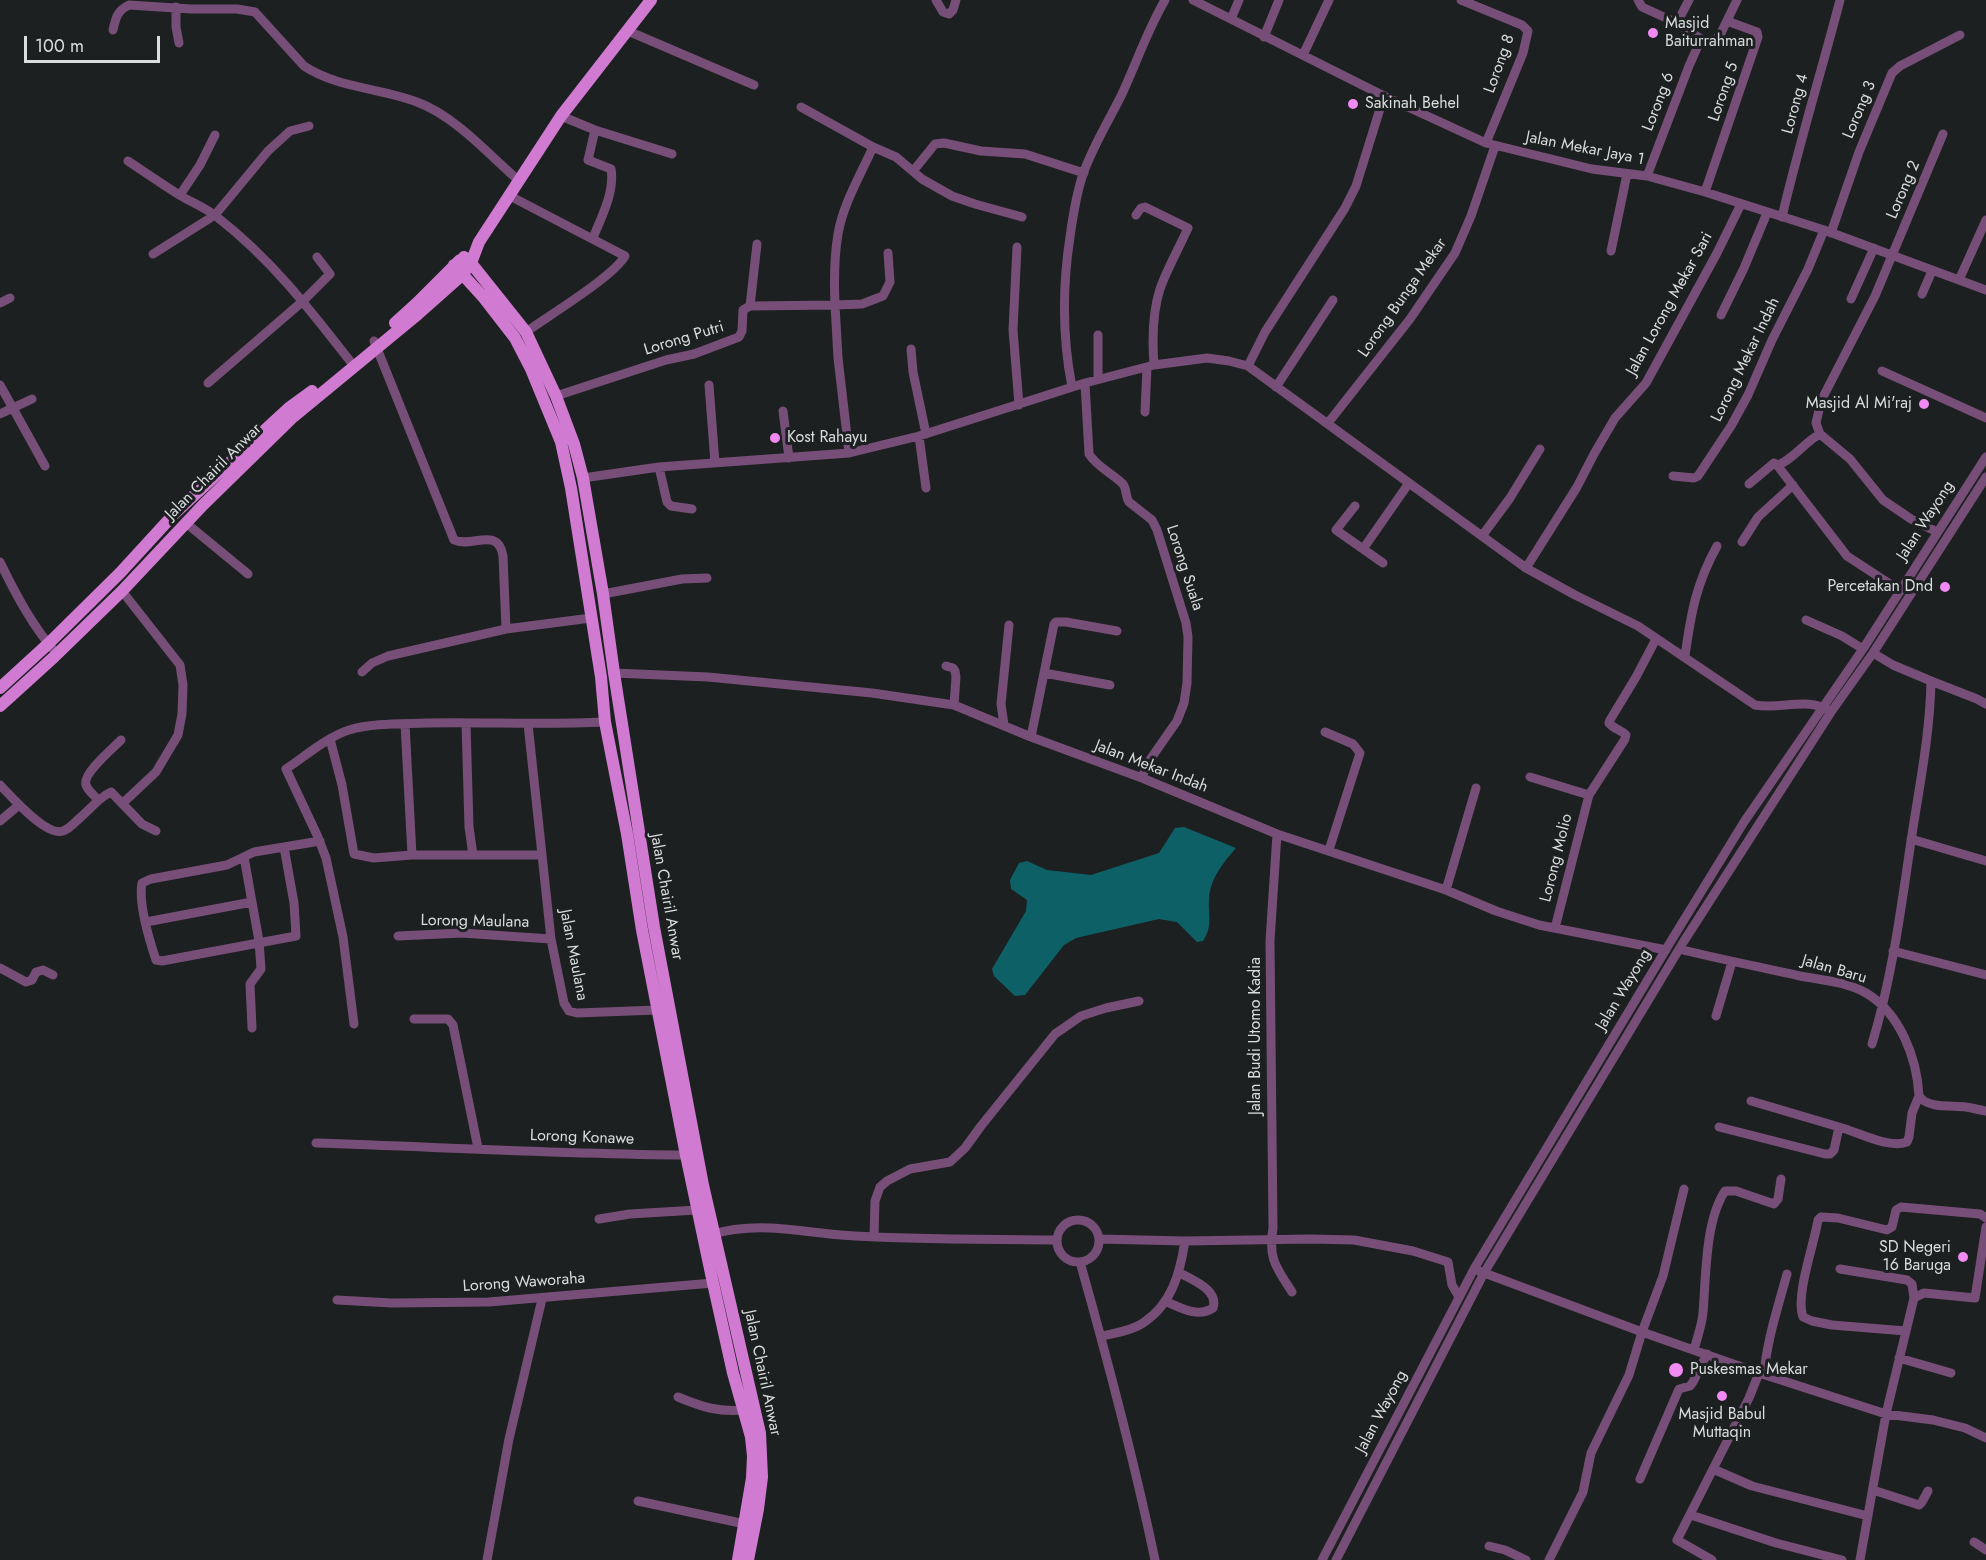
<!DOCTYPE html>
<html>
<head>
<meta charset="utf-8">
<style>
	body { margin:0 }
	#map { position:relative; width:1986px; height:1560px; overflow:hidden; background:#1c2020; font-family:Jost,sans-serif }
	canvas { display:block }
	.scale { position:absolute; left:24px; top:36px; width:136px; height:27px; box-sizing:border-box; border:3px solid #dadddd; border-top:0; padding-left:8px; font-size:18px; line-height:21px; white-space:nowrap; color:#dadddd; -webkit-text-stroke:4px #1c2020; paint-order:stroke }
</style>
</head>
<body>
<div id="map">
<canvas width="1986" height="1560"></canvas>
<div class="scale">100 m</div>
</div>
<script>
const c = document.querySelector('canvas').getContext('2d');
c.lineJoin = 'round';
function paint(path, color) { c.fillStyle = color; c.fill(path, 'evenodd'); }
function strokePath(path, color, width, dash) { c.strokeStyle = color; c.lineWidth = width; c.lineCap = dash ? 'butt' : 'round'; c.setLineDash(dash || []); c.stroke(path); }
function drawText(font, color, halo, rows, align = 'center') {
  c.font = font + ' Jost,sans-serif'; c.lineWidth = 6; c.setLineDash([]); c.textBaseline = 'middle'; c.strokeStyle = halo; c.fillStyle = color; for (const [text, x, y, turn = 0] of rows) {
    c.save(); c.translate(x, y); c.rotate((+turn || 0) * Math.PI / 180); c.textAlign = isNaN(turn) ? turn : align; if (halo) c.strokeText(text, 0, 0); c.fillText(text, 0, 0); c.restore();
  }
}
const water = new Path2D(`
	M1184 827 1236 848C1223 863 1210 879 1209 899 1208 916 1213 926 1203 941L1197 942 1177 922 1159 919 1076 938 1064 945 1025 995 1015 996 994 976 992 969 1026 911 1027 900 1011 889 1010 880 1019 863 1027 861 1047 870 1091 875 1159 853 1175 828Z`);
const minor = new Path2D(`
	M936 0 943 12 949 14 953 10 956 0
	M1193 0 1384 96 1486 143 1592 169 1647 176 1705 192 1824 230 1986 290
	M1461 0 1522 25 1528 31 1523 53 1486 143
	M1638 0 1642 7 1677 23 1701 39 1709 41 1716 39 1720 35 1737 0
	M176 7V27L179 43
	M1231 19 1239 0
	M1677 23 1689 0
	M113 30C116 17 117 11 129 5L191 9H237L255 12 304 66C337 88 381 88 417 102 455 116 488 154 518 180
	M628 31 754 85
	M1264 37 1279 0
	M1303 55 1329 0
	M801 107 873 147 896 157 922 179 952 196 975 204 1022 217
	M561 116 595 130 588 160 611 169C615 192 601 218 593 238
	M595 130 672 154
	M128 161C146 173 163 185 181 196 193 203 206 208 217 217 271 259 308 307 350 361
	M914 170 935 144 944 143 981 151 1025 154 1084 173
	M1647 176 1689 66 1701 39
	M1705 192 1758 37 1757 32 1727 21
	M180 195 200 165 215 135
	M510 196 625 256C613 277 548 316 526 332
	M1136 215 1141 208 1145 207 1188 228C1179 248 1167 269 1160 289 1152 314 1152 339 1154 365
	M1782 217C1799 144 1821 73 1840 0
	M1831 233 1859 152 1892 73 1900 66 1960 35
	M1017 247 1013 330 1019 405
	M1611 251 1627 174
	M153 254 215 215 268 151 290 131 309 126
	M1959 280 1986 220
	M1922 294 1932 271
	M1851 299 1874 248
	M0 303 10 298
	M750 306 757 244
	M1721 315 1744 268 1767 213
	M1098 335V379
	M374 341 454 540C472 548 498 526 503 556L506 629 591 618
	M911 349 913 372 926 434
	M1248 366 1265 332 1345 208 1356 186 1384 96
	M1882 371 1986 418
	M208 383 303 301 330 274 317 257
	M1085 383 1089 454C1097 467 1112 473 1123 484 1127 489 1125 496 1129 502L1152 520 1157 530 1186 623 1188 637 1187 683 1184 703 1177 721 1147 764 1142 778
	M0 385 45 466
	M709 385 715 463
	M1072 387C1062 336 1062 289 1070 237 1073 215 1076 195 1083 174 1093 146 1108 122 1121 96 1136 64 1147 31 1165 0
	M1276 387 1333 300
	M556 396 666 360 694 354 739 337 742 331 743 310 750 306 835 305C834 281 834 257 838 234 843 204 861 174 873 147
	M783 411 789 458
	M1145 412 1147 367
	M0 414 32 399
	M1328 423 1410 319 1455 253 1471 216 1495 146
	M1820 434 1816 423 1821 401 1875 296 1943 134
	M919 436 926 488
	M849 453 838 358 835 305 862 304 883 296 890 282 888 253
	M1777 465 1847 556 1899 590
	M659 467 667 502 671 506 692 509
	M1673 476 1694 478 1698 476 1731 426 1748 395 1772 340 1808 269 1824 230
	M583 478 659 467 849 453 919 436 1085 383 1154 365 1207 358 1229 361 1248 366 1526 568 1575 595 1638 626 1755 705C1781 710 1809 696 1831 712
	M1749 484 1774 463 1777 465C1790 462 1806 441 1820 434L1850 459 1883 500 1911 519 1937 532
	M1355 506 1336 530 1383 563
	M186 523 248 574
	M1482 536 1510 498 1540 449
	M1742 542 1758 517 1793 485
	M1363 549 1409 483
	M0 562C16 595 33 627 57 654
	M1526 568 1577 487 1594 454 1615 418 1646 383 1717 253 1741 204
	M122 591 180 665 183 685 182 714 178 735 156 772 123 803
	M603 594 682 579 707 578
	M1806 620 1842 636 1863 649
	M1873 653 1893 665 1931 681 1977 699 1986 704
	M1685 656C1691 613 1696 584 1717 546
	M946 666 953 668 955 671 956 677 954 705
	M362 672 372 663 388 656 506 629
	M614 673 708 677 872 693 954 705 1031 737 1142 778 1277 834 1446 890 1496 911 1539 925 1666 950
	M1044 673 1110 685
	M528 724 551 939 564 1003 569 1011 577 1013 658 1010
	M1004 725 1001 704 1009 625
	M1325 732 1353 744 1360 753 1329 850
	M1031 737 1054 624 1056 622H1066L1117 631
	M330 739 342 785 354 854 374 858 412 855 405 724
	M1530 777 1589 795 1555 928
	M0 785C11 796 46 837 63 831 70 829 76 821 82 816 91 808 100 797 111 792L142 824 156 831
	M1589 795 1625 739 1626 735C1621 730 1614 729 1609 723L1610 720 1636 677 1656 639
	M98 800C95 796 88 791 86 785 82 774 113 748 121 740
	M0 821 19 805
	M1277 834 1270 941 1273 1228C1268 1259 1276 1267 1292 1292
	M1911 839 1986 861
	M284 847 294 903 296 936 162 961 156 960C149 939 138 904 142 883L151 879 227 865 254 852 320 841
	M412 855H473L469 827 466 723
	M473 855H542
	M244 857 252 902
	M1446 890 1476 788
	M146 922 252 902 259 941 261 969 250 984 252 1028
	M398 936 462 933 551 939
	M1679 949C1719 959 1760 967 1800 976 1822 980 1847 982 1866 993 1900 1013 1917 1058 1919 1096 1928 1109 1952 1105 1966 1107 1973 1108 1979 1110 1986 1111
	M1893 951 1986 975
	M0 968 26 982 32 980 36 972 43 970 53 975
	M1716 1016 1732 962
	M414 1019H448L453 1025 478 1148
	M354 1024 343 937 326 858 317 835 286 769C304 757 329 736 349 730 373 723 401 724 426 723 486 722 546 725 605 722
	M1872 1044C1892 978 1901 909 1911 841 1919 788 1930 735 1931 681
	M1751 1101 1839 1127
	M1719 1127 1825 1154H1830L1834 1150 1839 1127C1858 1132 1888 1149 1907 1142L1909 1137 1912 1113 1919 1096
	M316 1143C439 1147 562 1154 686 1155
	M599 1219 630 1214 697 1210
	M1057 1241a21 21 0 1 1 42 0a21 21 0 1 1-42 0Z
	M709 1235C757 1221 793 1231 841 1235 912 1240 984 1239 1056 1240
	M874 1236 875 1201 880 1187 887 1181 910 1169 950 1162 965 1148 981 1126 1055 1034 1081 1016 1106 1008 1139 1001
	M1099 1239 1185 1241 1311 1239 1354 1240 1413 1251 1448 1262 1452 1285 1459 1297
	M1080 1262C1108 1361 1134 1460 1155 1560
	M1840 1269 1907 1280 1912 1284 1914 1298
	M1479 1271 1642 1332 1759 1373 1886 1414 1933 1420 1965 1428 1986 1438
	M337 1300 392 1303 489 1302 713 1283
	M1165 1301C1181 1308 1198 1318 1213 1308 1219 1290 1192 1280 1180 1273
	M1906 1331 1832 1325 1812 1321 1803 1317C1795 1296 1814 1245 1818 1220L1821 1217 1838 1218 1887 1230 1892 1227 1896 1210 1901 1207 1980 1214 1986 1218
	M1102 1336C1115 1333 1131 1331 1143 1323 1172 1304 1180 1273 1185 1241
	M1694 1350C1697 1338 1702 1325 1703 1313 1706 1277 1705 1221 1725 1191H1736L1774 1204 1778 1199 1781 1179
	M1899 1358 1951 1373
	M1764 1374C1767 1340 1778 1307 1787 1274
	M678 1397C702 1407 717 1412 744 1410
	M1713 1469 1752 1486 1868 1516
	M1640 1479 1679 1389 1690 1386 1693 1382 1707 1354
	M1873 1490 1919 1505 1922 1502 1928 1491
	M638 1501 745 1524
	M1691 1515 1776 1543 1842 1560
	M1974 1542 1986 1550
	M1489 1546 1505 1550 1526 1560
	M487 1560 509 1439 542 1299
	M1322 1560 1474 1269 1671 941 1744 822 1863 649 1986 457
	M1336 1560 1484 1273 1684 941 1831 712 1873 653 1986 477
	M1549 1560 1583 1492 1591 1453 1629 1375 1642 1332 1663 1276 1684 1189
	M1712 1560 1677 1540 1749 1398 1759 1373
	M1860 1560 1886 1414 1914 1298 1924 1293 1975 1298 1986 1227`);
const major = new Path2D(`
	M464 257 471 263 526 332 556 396 574 444 583 478 603 594 614 673 654 927 703 1185 760 1433 762 1477 758 1509 748 1560
	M454 265 484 298 515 338 531 369 561 442 571 488 601 677 605 722 627 834 642 930 686 1155 713 1283 733 1373 751 1437 753 1456 752 1478 738 1560
	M395 323 417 303 460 260
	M0 688 48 644 120 573 175 513 290 407 312 391
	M0 706 54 657 122 591 203 505 293 417 418 314 462 275 471 263 479 242 561 116 651 0`);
const markers = [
	[1653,33,6,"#f28af3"],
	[1353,104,6,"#f28af3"],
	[1924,404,6,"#f28af3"],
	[775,438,6,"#f28af3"],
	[1945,587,6,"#f28af3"],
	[1963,1257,6,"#f28af3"],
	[1676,1370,8,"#f28af3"],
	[1722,1396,6,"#f28af3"]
];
const poiNames = [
	["Masjid",1665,24],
	["Baiturrahman",1665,42],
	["Sakinah Behel",1365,104],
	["Masjid Al Mi'raj",1912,404,"right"],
	["Kost Rahayu",787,438],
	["Percetakan Dnd",1933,587,"right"],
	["SD Negeri",1951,1248,"right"],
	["16 Baruga",1951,1266,"right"],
	["Puskesmas Mekar",1690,1370],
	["Masjid Babul",1722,1415,"center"],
	["Muttaqin",1722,1433,"center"]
];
const streetNames = [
	["Lorong 8",1500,64,-70],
	["Lorong 5",1724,92,-71],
	["Lorong 6",1659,102,-69],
	["Lorong 4",1796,104,-75],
	["Lorong 3",1860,110,-67],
	["Jalan Mekar Jaya 1",1585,149,11],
	["Lorong 2",1904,190,-67],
	["Lorong Bunga Mekar",1403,298,-55],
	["Jalan Lorong Mekar Sari",1670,304,-61],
	["Lorong Putri",684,339,-17],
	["Lorong Mekar Indah",1746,360,-64],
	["Jalan Chairil Anwar",214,472,-45],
	["Jalan Wayong",1926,521,-57],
	["Lorong Suala",1184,568,72],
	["Jalan Mekar Indah",1151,767,21],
	["Lorong Molio",1557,858,-76],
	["Jalan Chairil Anwar",666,897,80],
	["Lorong Maulana",475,922,1],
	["Jalan Maulana",573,955,79],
	["Jalan Baru",1834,970,16],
	["Jalan Wayong",1624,990,-59],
	["Jalan Budi Utomo Kadia",1256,1036,-90],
	["Lorong Konawe",582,1138,2],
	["Lorong Waworaha",524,1283,-4],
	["Jalan Chairil Anwar",762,1373,78],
	["Jalan Wayong",1382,1412,-62]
];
paint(water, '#0e6067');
strokePath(minor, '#774e77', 9);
strokePath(major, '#d07ad1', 12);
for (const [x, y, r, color] of markers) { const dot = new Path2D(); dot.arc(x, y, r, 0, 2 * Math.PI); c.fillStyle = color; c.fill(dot); strokePath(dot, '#1c2020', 2); }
drawText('16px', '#dadddd', '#1c2020', poiNames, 'left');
drawText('16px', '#dadddd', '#1c2020', streetNames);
</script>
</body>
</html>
